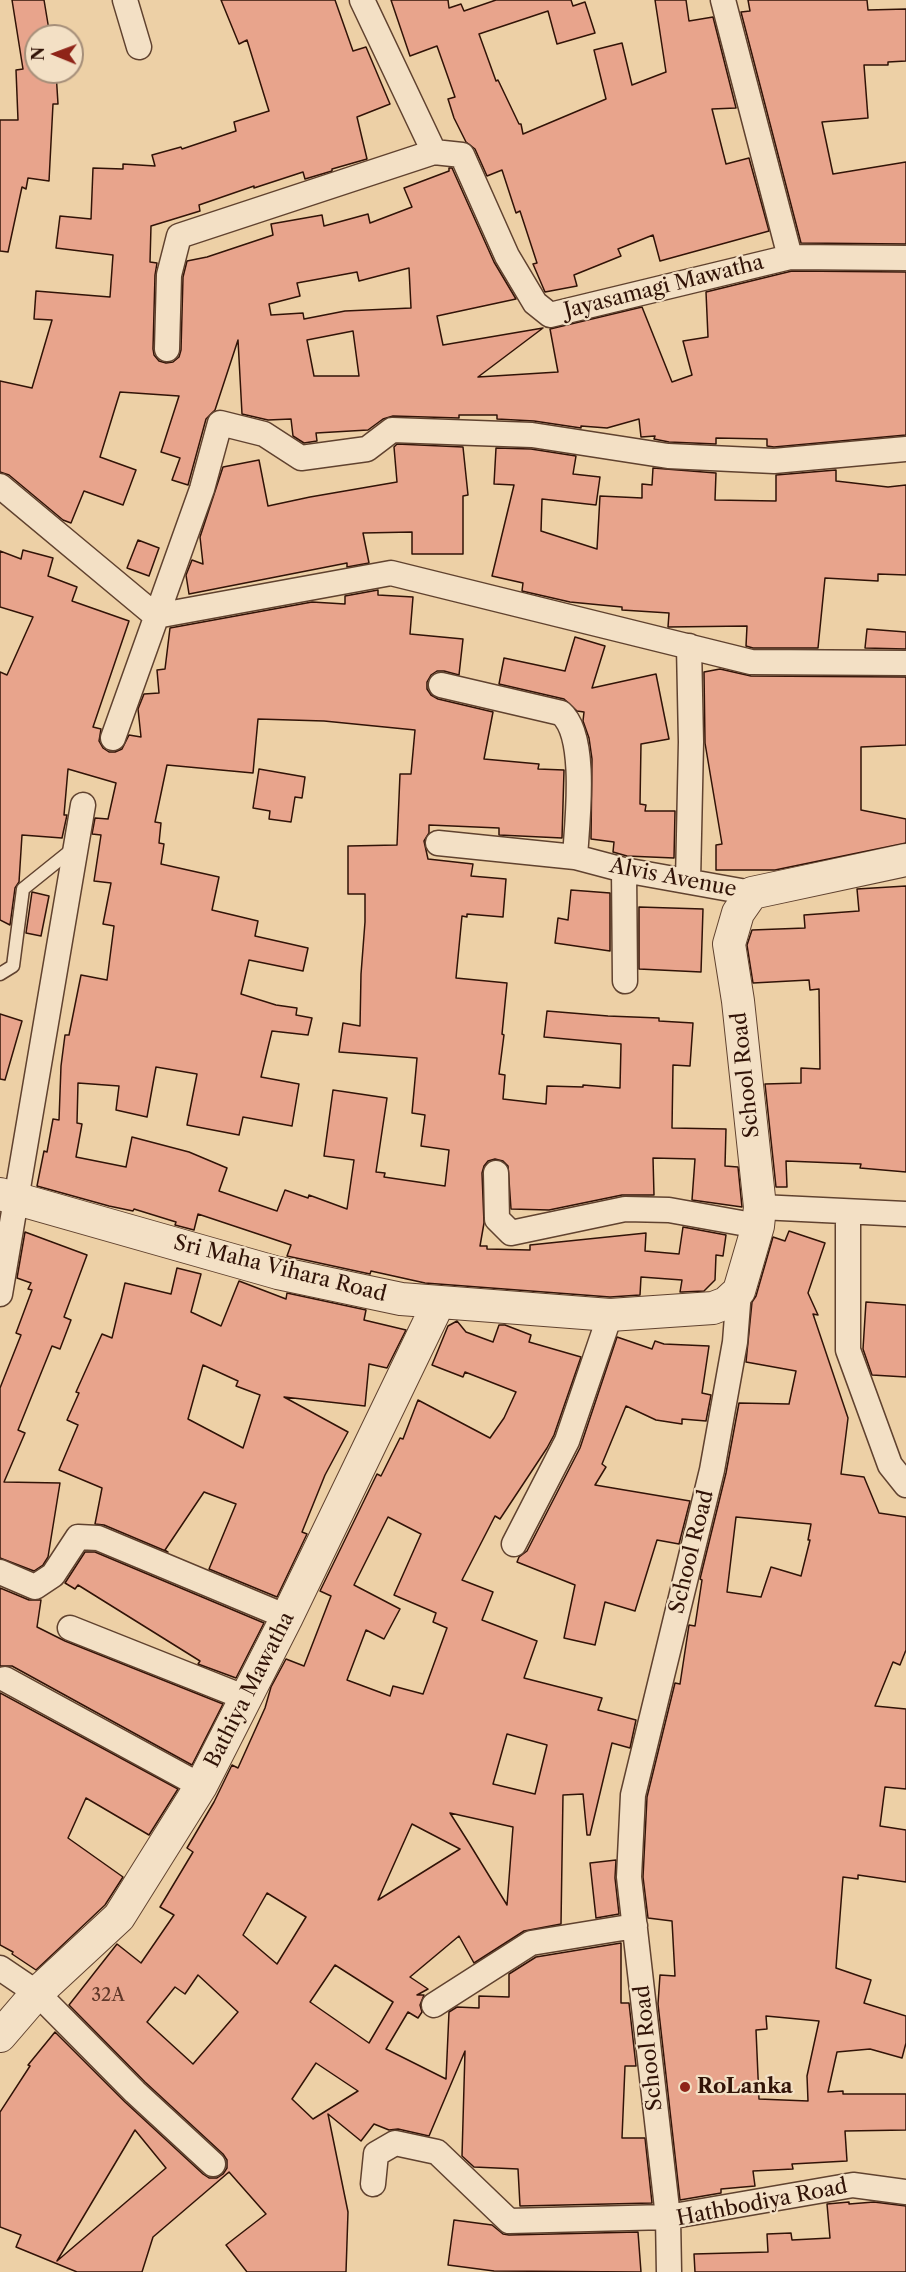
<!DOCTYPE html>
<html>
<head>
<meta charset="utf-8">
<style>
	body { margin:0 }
	#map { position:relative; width:906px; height:2272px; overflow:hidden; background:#edd0a6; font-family:"Libre Caslon Text",serif }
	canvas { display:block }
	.north { position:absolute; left:24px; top:24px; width:60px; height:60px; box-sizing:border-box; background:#f3e0c5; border:2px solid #a58e79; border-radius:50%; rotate:271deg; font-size:16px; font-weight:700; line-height:24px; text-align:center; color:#311307 }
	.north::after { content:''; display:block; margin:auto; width:21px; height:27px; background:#8f2418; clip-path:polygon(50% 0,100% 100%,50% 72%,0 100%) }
</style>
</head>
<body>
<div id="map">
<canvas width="906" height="2272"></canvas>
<div class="north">N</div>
</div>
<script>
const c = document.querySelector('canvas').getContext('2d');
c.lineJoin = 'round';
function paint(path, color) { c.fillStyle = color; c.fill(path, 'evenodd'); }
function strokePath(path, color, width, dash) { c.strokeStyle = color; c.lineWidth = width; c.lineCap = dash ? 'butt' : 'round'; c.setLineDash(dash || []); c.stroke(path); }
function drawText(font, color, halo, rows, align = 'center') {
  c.font = font + ' "Libre Caslon Text",serif'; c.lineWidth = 4.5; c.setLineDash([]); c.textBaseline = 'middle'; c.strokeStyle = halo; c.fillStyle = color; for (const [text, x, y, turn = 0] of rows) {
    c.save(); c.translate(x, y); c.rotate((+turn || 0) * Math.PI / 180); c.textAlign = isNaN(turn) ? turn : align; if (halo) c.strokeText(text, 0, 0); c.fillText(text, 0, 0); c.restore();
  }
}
const building = new Path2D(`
	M12 0H44L50 36H36V72H56L58 104H53L49 181 28 178 26 189 22 187 8 252 0 251V120H18L16 70 23 69Z
	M221 0H335L353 51 366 47 390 104 357 117 367 159 332 169V171L305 179 303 172 254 188V186L199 205 200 211 151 226 150 262 157 263 155 275 153 349 154 355 159 361 166 363 173 362 179 357 181 350 183 277 187 261 207 257 273 235 271 224 322 215 324 226 368 214 370 223 412 207 404 188 449 171V168H452L494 262 516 299 437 316 443 345 543 328 478 377 558 372 550 329 642 307 672 382 692 375 683 341 708 337 706 292 792 271 906 272V435L774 447 767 446V439L716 438V444L669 442 654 439 655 436 641 437 639 419 607 428 581 426V428L534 421 497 419V415H459V418L393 416 383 419 368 430 316 433 317 441 304 443 293 436 291 419 268 420 242 414 238 340 215 410 206 419 188 485 172 480 180 458 161 452 179 396 120 392 100 457 136 470 123 505 84 491 71 523 63 520 9 475 0 472V381L32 388 52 320 34 319 36 291 110 297 113 255 56 248 60 216 91 219 93 168 123 169V164L155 166 152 155 181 147 182 149 236 131 234 122 269 111 247 40 239 44ZM409 268 411 308 345 311 304 319 303 313 271 315 269 304 300 296 297 283 357 272 359 281ZM353 331 359 376H314L307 340Z
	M391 0H448L449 8 461 4 464 11 496 0H571L573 6 585 2 595 33 557 44 548 11 479 34 496 81 498 80 519 124H521L523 134 606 99 594 50 622 43 632 85 666 72 655 0H686L689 21 713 17 736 108 712 109 726 164 749 158 769 231 660 261 653 235 618 249 621 256 574 275 577 286 545 292 533 264 537 263 520 211 516 213 502 170 487 176 475 149 466 142 454 118 448 99 455 97 437 46 410 56Z
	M748 0H867L868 10 906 9V61L888 62V65H864L868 118 822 122 833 174 906 162V244L801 243 741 12 750 11Z
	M397 444 463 447 468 495 463 496V554H412V532L363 533 369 563 347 567V563L189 594 186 575 192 560 203 564 200 537 223 467 259 460 268 506 310 497 397 482 394 447Z
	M496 448 531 449 576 456 573 474 600 477 596 505 542 499 541 531 597 549 600 496 642 498V484L652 485 653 468 716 473 715 500 776 501V475L836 470V481L888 487 906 485V575L878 574V581L825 578 818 648H753L746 646 747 626 668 627 669 613 622 610V607L570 602 522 591 523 583 492 576 514 485 494 484Z
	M138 540 159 548 149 576 127 568Z
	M23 550 53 558 48 576 77 587 72 601 129 621 93 727 101 729 99 741 103 748 109 752H115L122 749 129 735 141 737 138 709 144 694 159 693 157 670 165 669 170 628 312 602 345 604V596L378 590V595L413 597 410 634 463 639 459 675 444 671H437L431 675 427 682V689L431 695 438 699 493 712 484 759 539 764 538 769 564 770 562 838 499 835V828L429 825V833L424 841 428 859 473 864 471 876 506 879 503 917 467 914V917L462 916 456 978 507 983 502 1034 504 1035 499 1074 505 1075 503 1099 546 1104 547 1086 583 1087V1085L620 1088 621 1044 544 1037 547 1011 608 1016 659 1018V1021L693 1023 690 1066 673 1065 672 1128 726 1129 725 1166 738 1167 742 1207 692 1200 695 1159 653 1158 654 1195H622L549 1210 511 1209 508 1166 503 1161 495 1159 488 1161 484 1166 482 1173 484 1223 480 1246H487V1249L530 1250V1245L646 1233 645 1251 679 1254 683 1227 726 1235 723 1256 716 1255 715 1280 704 1291 682 1292H680L682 1280 641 1277 640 1295 610 1297 425 1283 371 1271 370 1274 287 1256 291 1245 198 1214 194 1230 175 1225 176 1222 134 1209 133 1211 109 1206 37 1186 44 1151 47 1152 53 1119 59 1120 61 1066 65 1035H69L81 975 107 980 114 926 103 924 111 883 94 881 101 835 92 834 95 818 108 819 116 783 68 769 64 815H67L62 838 22 835 19 882 15 888 10 925 0 920V672L7 675 33 617 0 607V551L21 559ZM258 719 324 721 415 730 411 774H400L397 845 348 846V894H365V922L361 974 360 1026 343 1023 339 1052 417 1058 412 1113 425 1115 421 1146 449 1150 445 1186 384 1177 385 1173 376 1172 387 1098 333 1090 324 1156 354 1160 347 1209 309 1195 308 1198 285 1190 277 1211 219 1191 227 1168 189 1152 132 1137 126 1167 76 1157 82 1124 77 1123 78 1083 119 1086 116 1110 147 1117 156 1067 197 1074 187 1125 239 1135 243 1117 292 1126 299 1084 261 1077 272 1031 308 1035 312 1018 296 1015 297 1008 276 1005 241 994 249 960 303 971 308 948 255 936 258 921 212 910 219 877 161 864 164 844 159 843 161 823 155 822 167 765 253 773Z
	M867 629 906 632V649L865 648Z
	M575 637 605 646 592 688 656 674 669 739 641 744 640 804 646 805 645 811H675L674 858 627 856 613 852 614 842 591 839 592 759 589 738 583 721 584 712 577 711 564 699 499 684 504 658 565 671Z
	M720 669 751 676 906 677V745L861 747V810L906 819V843L775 870H716V845L722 844 705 743 704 672Z
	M259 769 305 777 302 798 295 797 291 822 269 819 270 811 253 808Z
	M906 886V1172L860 1168 861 1164 786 1161 787 1187H776L765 1084 801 1083V1068L820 1069 819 989 810 990 809 980 753 983 747 945 752 930 805 928 804 915 859 911 857 889Z
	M571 890 610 893V951L555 943 558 918 568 920Z
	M32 892 49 896 41 936 26 933Z
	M639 907 703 909 701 972 639 969Z
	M0 1014 22 1021 5 1080 0 1079Z
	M789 1231 825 1243 808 1293 818 1315 813 1314 848 1418 841 1474 864 1477 879 1513 906 1517V1650L900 1665 893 1662 875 1706 906 1709V1789L885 1787 880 1826 906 1830V1882L858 1875V1879L843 1877 836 1968 871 1980 864 2003 906 2016V2043L902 2058 870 2049 837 2052 828 2092 843 2091V2094H906V2130L845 2131 847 2161 792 2164 793 2169 753 2171 755 2186 721 2189V2193L680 2200 658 2004 660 1975 675 1976 672 1921 648 1918 643 1877 647 1797 675 1683 680 1684 689 1625 695 1626 702 1580 700 1579 726 1473 739 1403 789 1404 796 1371 746 1362 752 1302 756 1296 773 1237 785 1241ZM736 1517 811 1524 808 1540H810L801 1576 771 1567 761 1597 727 1592ZM766 2016 819 2021 807 2076 808 2101 759 2099 756 2030 767 2029Z
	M25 1232 87 1255 64 1317 71 1320 60 1349 52 1346 18 1430 25 1433 4 1482 60 1483 48 1557 43 1565 34 1571 0 1558V1388L21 1335 16 1333 32 1290 28 1289 31 1283 17 1278Z
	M177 1268 201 1274 191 1312 221 1326 239 1281 286 1299 287 1293 366 1310 364 1320 406 1330 387 1368 369 1364 365 1406 284 1397 348 1432 325 1475 302 1532 307 1534 277 1597 209 1569 236 1504 204 1492 165 1550 168 1552 104 1525 95 1524 102 1488 59 1470 78 1425 67 1420 79 1393 76 1392 102 1334 112 1338 125 1283 171 1294ZM203 1365 238 1381 236 1386 260 1395 243 1448 188 1419Z
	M866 1302 906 1305V1377L872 1375 863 1349Z
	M457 1321 466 1332 493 1342 499 1325H505L531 1335 529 1342 581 1357 554 1435 547 1448 500 1519 495 1516 462 1580 493 1592 482 1620 537 1641 524 1678 602 1698 598 1710 636 1720 630 1748 612 1743 590 1835H587L583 1794 563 1795 561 1924 524 1931 474 1963 459 1936 410 1977 428 1989 417 1995H424L420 2005 422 2012 418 2018 408 2012 386 2049 446 2079 449 2012 457 2007 479 2008V1996L509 1997V1974L536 1957 621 1943V2003H629L636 2066H625L622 2138H645L652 2203 520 2206 518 2169 474 2167 462 2156 465 2051 429 2136 398 2129 389 2130 374 2124 361 2141 328 2114 348 2212 346 2272H247L226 2245 266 2214 229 2172 153 2237 142 2272H77L16 2247 21 2235 0 2227V2112L30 2066 28 2065 55 2032 125 2102 203 2174 209 2178H217L223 2174 227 2168V2160L223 2154 145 2082 69 2005 117 1944 141 1963 174 1915 160 1907 193 1852 187 1848 214 1802 232 1765 238 1768 265 1708 271 1687 286 1659 304 1666 331 1596 320 1591 377 1474 381 1476 400 1438 403 1439 418 1400 490 1438 504 1418 516 1392 465 1372 463 1377 432 1365 448 1326ZM388 1517 421 1534 394 1595 436 1613 433 1622 447 1628 423 1694 393 1686 390 1696 347 1680 366 1630 384 1639 400 1609 354 1585ZM507 1734 547 1745 535 1794 493 1784ZM450 1813 513 1827 507 1905 469 1843ZM412 1824 460 1849 378 1900ZM267 1893 306 1917 277 1964 243 1935ZM335 1965 393 2002 369 2043 310 2002ZM198 1975 238 2012 193 2064 147 2022 175 1987 185 1994ZM316 2063 358 2091 313 2119 292 2099ZM135 2130 166 2168 57 2261Z
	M617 1337 652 1349 655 1341 664 1344 709 1346 702 1393 711 1395 706 1421 682 1419V1424L656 1420 626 1406 602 1464 606 1467 595 1485 690 1501 679 1544 657 1540 635 1611 605 1602 595 1645 564 1638 575 1585 517 1562 519 1557 527 1551 580 1448Z
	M85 1552H95L264 1623 236 1678 198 1664 200 1661 78 1585 75 1589 65 1583Z
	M0 1588 29 1600H41L37 1627 65 1641 223 1704 192 1765 12 1666H0Z
	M0 1693 178 1789 149 1835 86 1798 68 1838 123 1877 105 1905 36 1970 12 1954 13 1952 0 1945Z
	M616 1860 615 1878 619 1914 596 1918 590 1863Z
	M849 2202V2204L874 2202 906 2206V2272H695L694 2254 768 2252 767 2234 791 2233 792 2240 830 2238 827 2204Z
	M454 2220 492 2225 503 2234 509 2235 638 2232 641 2272 494 2271 448 2265Z`);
const service = new Path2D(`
	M0 974 13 966 23 889 74 848`);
const minor = new Path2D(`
	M125 0 139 47
	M362 0 434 152 462 155 507 256 535 303 550 315 790 257 906 258
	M723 0 790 257
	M167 349 169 275 179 236 434 152
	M0 486 156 616 391 573 751 662 906 663
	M441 685 561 713C588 736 577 823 575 857
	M113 738 202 489 220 423 264 434 301 458 367 449 392 430 532 435 668 456 774 461 906 449
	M438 843 575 857 624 870 752 893
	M624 870 625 981
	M688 881 691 742 689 646
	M496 1173 497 1219 511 1233 625 1209 669 1210 758 1226
	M760 1207 906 1214
	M848 1213V1350L890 1465 906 1485
	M0 1294 83 805
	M514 1544 567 1441 610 1315
	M0 1572 35 1587 53 1575 78 1537 98 1538 287 1617
	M70 1628 246 1698
	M5 1679 201 1786
	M0 1968 37 1993 135 2092 213 2164
	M434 2005 531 1943 635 1926
	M373 2184 376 2154 395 2143 437 2152 509 2221 668 2217 853 2185 906 2192
	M669 2272 668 2217 629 1877 633 1795 712 1470 735 1342 739 1291`);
const tertiary = new Path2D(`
	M0 1194 278 1273 401 1299 610 1315 713 1308 726 1303 739 1291 758 1226 760 1207 738 1001 729 944 738 913 752 893 906 860
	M0 2036 37 1993 119 1917 201 1786 287 1617 439 1302`);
const markers = [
	[685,2087,6,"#8f2418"]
];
const numberNames = [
	["32A",108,1996]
];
const streetNames = [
	["Jayasamagi Mawatha",664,287,-14],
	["Alvis Avenue",673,878,11],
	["School Road",746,1075,-96],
	["Sri Maha Vihara Road",280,1269,14],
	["School Road",692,1552,-76],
	["Bathiya Mawatha",250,1690,-63],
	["School Road",649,2048,-96],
	["Hathbodiya Road",762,2203,-11]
];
const poiNames = [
	["RoLanka",697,2087]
];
paint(building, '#e8a48c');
strokePath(building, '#311307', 1.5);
strokePath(service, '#60422f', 15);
strokePath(minor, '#60422f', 27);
strokePath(tertiary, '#60422f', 34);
strokePath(service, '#f3e0c5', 12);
strokePath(minor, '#f3e0c5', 24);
strokePath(tertiary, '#f3e0c5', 32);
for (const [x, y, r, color] of markers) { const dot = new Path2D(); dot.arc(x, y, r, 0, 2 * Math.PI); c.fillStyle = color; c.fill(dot); strokePath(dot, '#f3e0c5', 2); }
drawText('18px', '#5f3728', null, numberNames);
drawText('21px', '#311307', '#f3e0c5', streetNames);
drawText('bold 21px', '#311307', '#f3e0c5', poiNames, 'left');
</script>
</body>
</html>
